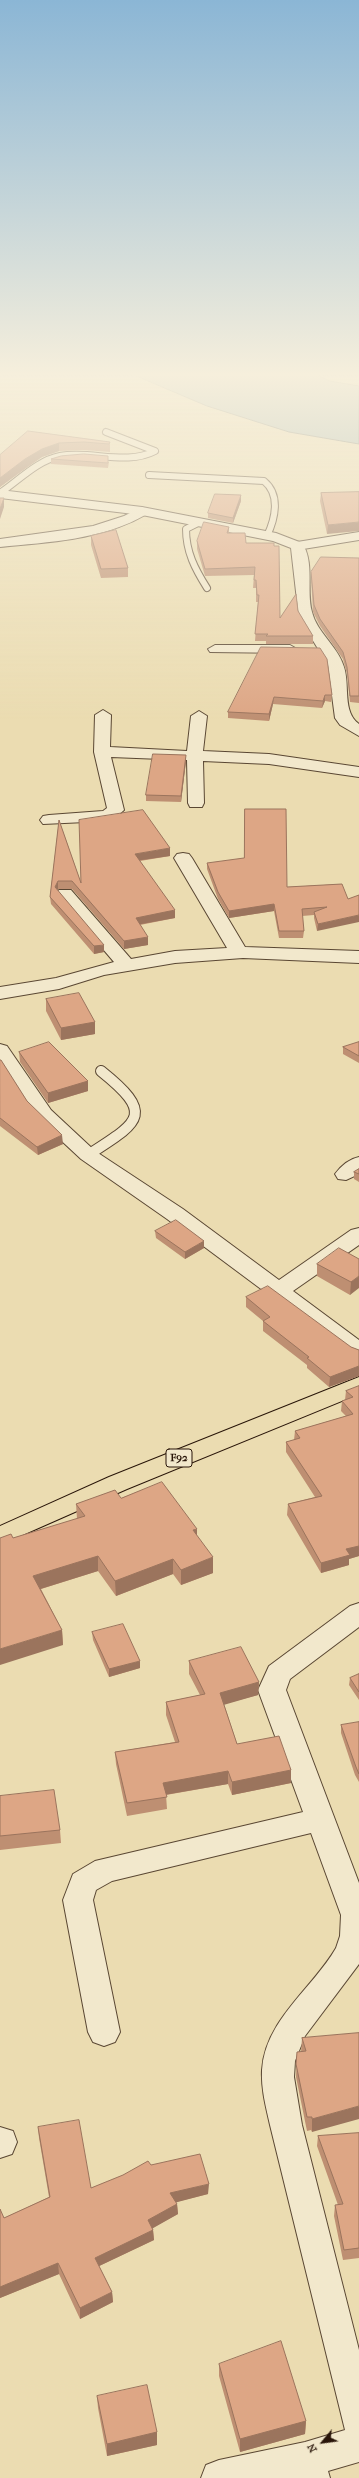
<!DOCTYPE html>
<html>
<head>
<meta charset="utf-8">
<style>
	body { margin:0 }
	#map { position:relative; width:359px; height:2478px; overflow:hidden; background:#ebdcb1; font-family:"IM FELL French Canon",serif }
	canvas { display:block }
	.north { position:absolute; left:303px; top:2422px; width:40px; height:40px; -webkit-text-stroke:3px #f2e8cc; paint-order:stroke; rotate:241deg; font-size:11px; font-weight:700; line-height:16px; text-align:center; color:#291509 }
	.north::after { content:''; display:block; margin:auto; width:14px; height:18px; background:#291509; clip-path:polygon(50% 0,100% 100%,50% 72%,0 100%) }
</style>
</head>
<body>
<div id="map">
<canvas width="359" height="2478"></canvas>
<div class="north">N</div>
</div>
<script>
const c = document.querySelector('canvas').getContext('2d');
c.lineJoin = 'round';
function paint(path, color) { c.fillStyle = color; c.fill(path, 'evenodd'); }
function strokePath(path, color, width, dash) { c.strokeStyle = color; c.lineWidth = width; c.lineCap = dash ? 'butt' : 'round'; c.setLineDash(dash || []); c.stroke(path); }
function drawText(font, color, halo, rows, align = 'center') {
  c.font = font + ' "IM FELL French Canon",serif'; c.lineWidth = 3.5; c.setLineDash([]); c.textBaseline = 'middle'; c.strokeStyle = halo; c.fillStyle = color; for (const [text, x, y, turn = 0] of rows) {
    c.save(); c.translate(x, y); c.rotate((+turn || 0) * Math.PI / 180); c.textAlign = isNaN(turn) ? turn : align; if (halo) c.strokeText(text, 0, 0); c.fillText(text, 0, 0); c.restore();
  }
}
const water = new Path2D(`
	M132 374H314L330 381 359 386V444L289 432 207 406Z`);
const serviceFar1 = new Path2D(`
	M149 475 264 481C281 495 275 519 267 536
	M0 493C18 481 38 460 60 456 91 450 126 466 155 451L106 432
	M198 523 186 529C186 552 195 569 207 588`);
const service = new Path2D(`
	M88 1155C139 1122 156 1115 101 1071`);
const minor = new Path2D(`
	M142 507 149 511 147 514C103 540 49 542 0 547V539L93 526 124 516Z
	M359 532V540L297 550 290 546 297 542Z
	M215 645H290L297 649 290 653 210 652 208 649Z
	M103 710 111 715 110 747 187 751 191 716 199 711 207 716 203 751 269 754 359 767V777L269 764 203 761 204 803 202 807H190L188 803 187 760 111 757 124 810 113 820 107 821 43 824 40 820 43 816 49 815 103 811 107 808 94 752 95 715Z
	M183 853 189 854 192 858 245 947 359 951V963L243 958 175 963 104 975 59 989 0 999V987L56 978 114 962 56 894 59 890H71L131 959 175 951 227 948 174 858 177 854Z
	M0 1044 7 1046 51 1110 95 1151 183 1209 279 1280 351 1230 359 1228V1245L293 1291 359 1340V1359L351 1356 167 1219 81 1159 37 1118 0 1064Z
	M359 1157V1174L346 1180 338 1179 335 1174C341 1166 349 1159 359 1157Z
	M359 1603V1627L290 1679 286 1690 359 1883V1964L305 2036 295 2061 294 2077 302 2125 359 2350V2462L328 2471 330 2478H201L206 2465 219 2460 305 2442 345 2430 270 2125C266 2107 261 2089 262 2070 265 2020 313 1988 336 1948L340 1936 341 1915 311 1833 112 1881 96 1890 93 1900 120 2032 115 2042 104 2046 93 2042 88 2032 63 1900 73 1874 95 1861 303 1812 258 1690 269 1666 350 1606Z
	M0 2127 13 2131 17 2142 12 2154 0 2158Z`);
const tertiary = new Path2D(`
	M0 490 142 507 276 533 302 543C315 562 306 591 312 612 317 633 338 646 344 667 350 685 342 712 359 724V736L340 725 335 718 328 665 299 618 291 548 273 541 142 515 0 498Z`);
const primary = new Path2D(`
	M359 1377V1394L127 1489 0 1545V1526L109 1477Z`);
const wall = new Path2D(`
	M28 431 110 442V452L84 450 59 451 42 457 26 468 0 487V455Z
	M51 459 109 462 108 468 51 464Z
	M359 492 327 534 320 501 321 493Z
	M241 501 233 523 208 518V513Z
	M229 527V533L246 543 280 618 298 611 313 636V644H266V641H255L258 602H256V588H253L254 575 205 576 197 549V541Z
	M91 536 128 568V577L101 578 91 545Z
	M359 558V703L350 702 347 674 343 659 320 626 313 612 311 578V572Z
	M327 659 332 695 331 702 325 701 322 708 273 704 269 721 228 718V712Z
	M186 761 181 802 146 801V795Z
	M59 820 81 883 170 848V856L140 861 175 918 140 925 148 945 124 949 72 889H58L57 890 104 952 94 954 51 904 50 897Z
	M207 863 287 887 342 884 317 931 314 918V915L302 916 304 931 303 938H279L274 911 229 918 218 899 207 869Z
	M46 999 95 1022V1034L61 1040 46 1011Z
	M359 1042V1063L343 1054V1047Z
	M19 1052 88 1081V1091L48 1103 20 1062Z
	M0 1060 27 1101 63 1144 38 1155 0 1126Z
	M359 1169V1182L354 1179V1172Z
	M155 1231 204 1248 185 1259 156 1238Z
	M359 1259 350 1295 317 1276V1264Z
	M246 1297 351 1347 359 1350V1376L329 1387 307 1368V1365L263 1331V1321L246 1307Z
	M359 1386V1556L349 1559V1565L321 1573 287 1515 288 1504 315 1497 286 1452V1442L294 1440 295 1431 346 1416 341 1411 342 1401 345 1400 346 1391Z
	M121 1498 197 1536 213 1573 181 1585 173 1574 116 1596 98 1571 41 1589 62 1630 63 1645 13 1538 77 1519 76 1504Z
	M92 1632 140 1668 109 1677 93 1640Z
	M189 1661 259 1682 258 1695 224 1704 237 1744 291 1770V1783L232 1795 228 1784 166 1795 167 1809 127 1816 116 1764 115 1752 175 1742 166 1715V1702L200 1695 189 1674Z
	M359 1674V1700L349 1685 350 1678Z
	M359 1722V1782L355 1775 341 1733V1725Z
	M0 1796 60 1830 61 1843 0 1850Z
	M359 2033 312 2132 311 2130 307 2131 296 2077 297 2052H301L302 2038Z
	M38 2127 91 2188 151 2165 208 2194 176 2202 177 2204 178 2214 152 2228 153 2230 154 2240 99 2266 112 2292 113 2302 80 2319 59 2274 0 2298V2209L4 2218 49 2197 39 2138Z
	M359 2133V2258L343 2260 334 2216 335 2205H338L317 2146 318 2136Z
	M219 2364 306 2421 305 2434 240 2452 219 2376Z
	M97 2396 157 2432V2445L107 2456 98 2408Z`);
const shadedWall = new Path2D(`
	M59 443V451L42 457 26 468 0 487V478L25 459 42 449Z
	M241 495V501L233 523V518Z
	M4 498V507L0 519V509Z
	M359 522V531L327 534 328 525Z
	M325 695V701L322 708 323 701Z
	M274 697 273 704 269 721V714Z
	M186 755V761L181 802V796Z
	M170 848V856L135 861V854Z
	M58 881V889L55 895V887Z
	M274 904V911L229 918V911Z
	M175 910V918L136 925V918Z
	M359 915V922L317 931 318 924Z
	M148 937V945L124 949V941Z
	M104 945V952L94 954V946Z
	M95 1022V1034L61 1040V1028Z
	M88 1081V1091L48 1103V1093Z
	M62 1135 63 1144 38 1155 37 1147Z
	M204 1241V1248L185 1259V1252Z
	M359 1276V1288L350 1295 351 1282Z
	M359 1366V1376L329 1387 330 1377Z
	M197 1529V1544L193 1530Z
	M359 1546V1556L349 1559V1565L321 1573V1563L346 1549Z
	M98 1556V1571L34 1591 33 1576Z
	M213 1557V1573L181 1585V1570Z
	M173 1559V1574L116 1596 115 1581Z
	M62 1630 63 1645 0 1665V1649Z
	M140 1661V1668L109 1677V1669Z
	M259 1682 258 1695 220 1706V1693Z
	M291 1770V1783L232 1795V1782Z
	M228 1771V1784L164 1795 163 1783Z
	M359 2106V2119L312 2132V2119Z
	M209 2184 208 2194 170 2204V2193Z
	M177 2204 178 2214 148 2231V2220Z
	M153 2230 154 2240 95 2268V2258Z
	M58 2263 59 2274 0 2298V2287Z
	M112 2292 113 2302 80 2319V2308Z
	M306 2421 305 2434 240 2452V2439Z
	M157 2432V2445L107 2456V2444Z`);
const building = new Path2D(`
	M28 431 110 442 109 444 84 442 59 443 42 449 25 459 0 478V455Z
	M84 454 108 456V463L51 459 61 456Z
	M359 492V522L328 525 321 493Z
	M215 494 241 495 233 518 208 513Z
	M0 498H4L0 509Z
	M204 522 229 527 227 533H245L246 543H274V546H279L280 618 296 594 298 611 313 636H266L268 634H255L259 595H257L256 580H254L255 567 205 569 197 541Z
	M116 530 128 568 101 569 91 536Z
	M321 557 359 558V696H350L347 667 343 652 320 619 314 605 311 572Z
	M261 647 320 648 327 659 332 695H325L323 701 274 697 269 714 228 712Z
	M153 754 186 755 181 796 146 795Z
	M245 809H286L287 887 342 884 348 899 359 895V915L318 924 314 912 327 907 302 909 304 931H279L274 904 229 911 218 892 207 863 244 858Z
	M143 810 170 848 135 854 175 910 136 918 148 937 124 941 72 881H58L55 887 104 945 94 946 50 897 59 820 81 883 79 820Z
	M79 993 95 1022 61 1028 46 999Z
	M49 1042 88 1081 48 1093 19 1052Z
	M359 1042V1056L343 1047Z
	M0 1060H1L27 1101 62 1135 37 1147 0 1118Z
	M359 1169V1174L354 1172Z
	M176 1220 204 1241 185 1252 155 1231Z
	M339 1248 359 1259V1276L351 1282 317 1264Z
	M268 1286 351 1347 359 1350V1366L330 1377 307 1358 309 1357 263 1321 270 1317 246 1297Z
	M359 1386V1546L346 1549 350 1555 321 1563 288 1504 322 1496 286 1442 300 1438 295 1431 353 1414 342 1401 353 1397 346 1391Z
	M162 1482 197 1529 193 1530 213 1557 181 1570 173 1559 115 1581 98 1556 33 1576 62 1630 0 1649V1538L11 1534 13 1538 85 1516 76 1504 115 1490 121 1498Z
	M123 1624 140 1661 109 1669 92 1632Z
	M241 1647 259 1682 220 1693 237 1744 279 1736 291 1770 232 1782 228 1771 163 1783 167 1797 127 1803 115 1752 179 1742 166 1702 205 1694 189 1661Z
	M359 1674V1692L350 1678Z
	M359 1722V1774L356 1767 341 1725Z
	M54 1790 60 1830 0 1836V1796Z
	M359 2033V2106L312 2119V2117H307L296 2064 297 2052 306 2051 302 2038Z
	M79 2120 91 2188 123 2175 148 2161 151 2165 200 2154 209 2184 170 2193 177 2204 148 2220 153 2230 95 2258 112 2292 80 2308 58 2263 0 2287V2209L4 2218 50 2197 38 2127Z
	M359 2133V2248L344 2250 335 2205 343 2204 318 2136Z
	M281 2341 306 2421 240 2439 219 2364Z
	M147 2385 157 2432 107 2444 97 2396Z`);
const shields = [
	[179,1458,26]
];
const shieldNames = [
	["F92",179,1458]
];
paint(water, '#9fb8b8');
strokePath(water, '#707772', 1);
strokePath(serviceFar1, '#5a4733', 8);
strokePath(service, '#5a4733', 12);
strokePath(minor, '#5a4733', 2);
strokePath(tertiary, '#5a4733', 2);
strokePath(primary, '#291509', 2);
strokePath(serviceFar1, '#f2e8cc', 6);
strokePath(service, '#f2e8cc', 10);
paint(minor, '#f2e8cc');
paint(tertiary, '#f2e8cc');
paint(primary, '#ebdcb1');
paint(wall, '#be8f72');
paint(shadedWall, '#9b745d');
paint(building, '#dda685');
strokePath(building, '#9b745d', 1);
const sky = c.createLinearGradient(0, 0, 0, 721);
sky.addColorStop(0, '#8bb6d5');
sky.addColorStop(0.52, '#f6efdc');
sky.addColorStop(1, '#f6efdc00');
c.fillStyle = sky;
c.fillRect(0, 0, 359, 721);
for (const [x, y, w] of shields) { const box = new Path2D(); box.roundRect(x - w / 2, y - 9, w, 18, 3); c.fillStyle = '#f2e8cc'; c.fill(box); strokePath(box, '#291509', 1); }
drawText('bold 11px', '#291509', null, shieldNames);
</script>
</body>
</html>
